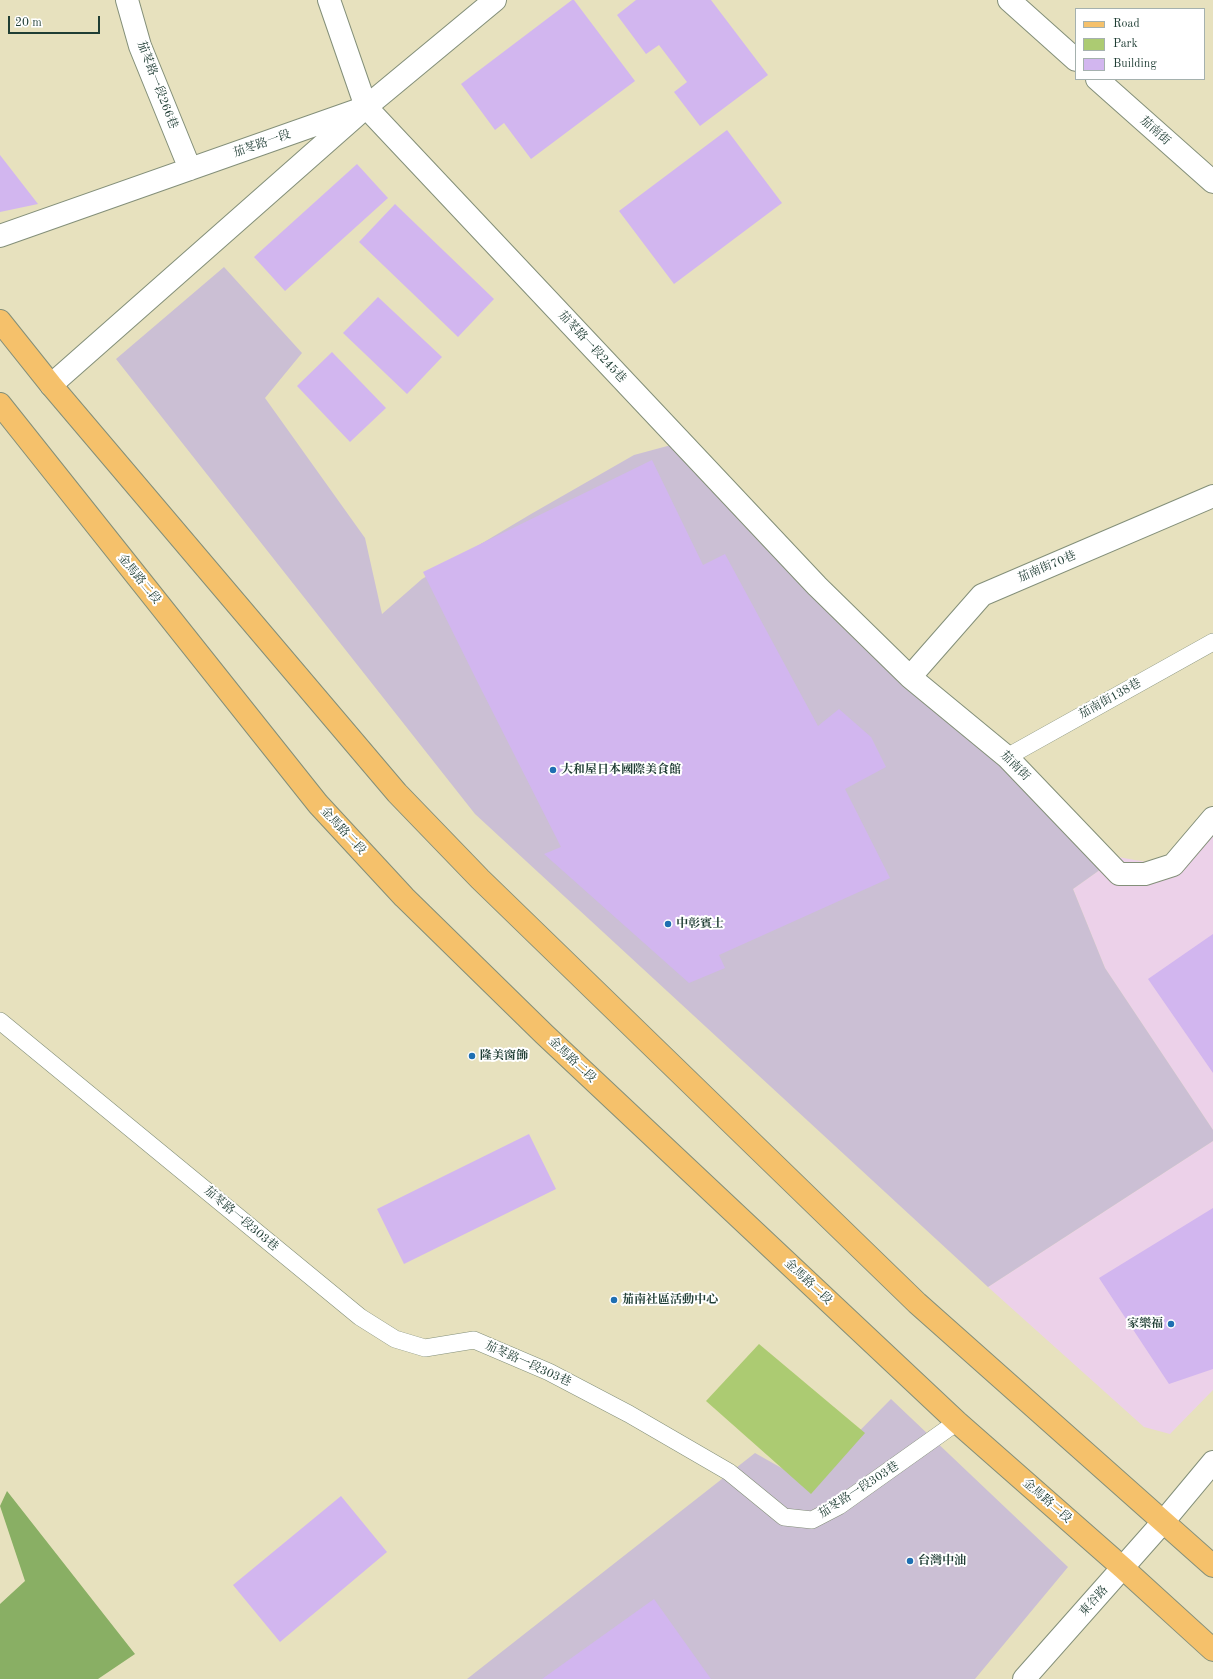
<!DOCTYPE html>
<html>
<head>
<meta charset="utf-8">
<style>
	body { margin:0 }
	#map { position:relative; width:1213px; height:1679px; overflow:hidden; background:#e7e1be; font-family:"Old Standard TT",serif }
	canvas { display:block }
	.legend { position:absolute; left:1075px; top:8px; width:130px; height:72px; box-sizing:border-box; background:#fff; border:1px solid #a5b1ae; margin:0; padding:5px 7px; list-style:none; font-size:12px; color:#1f3d34 }
	.legend li { display:flex; align-items:center; gap:8px; height:20px }
	.legend b { width:20px; border:1px solid #a5b1ae }
	.scale { position:absolute; left:8px; top:16px; width:92px; height:18px; box-sizing:border-box; border:2px solid #1f3d34; border-top:0; padding-left:5px; font-size:12px; line-height:14px; white-space:nowrap; color:#1f3d34; -webkit-text-stroke:3px #fff; paint-order:stroke }
</style>
</head>
<body>
<div id="map">
<canvas width="1213" height="1679"></canvas>
<ul class="legend">
<li><b style="height:5px;background:#f5c16b"></b>Road</li>
<li><b style="height:11px;background:#accb72"></b>Park</li>
<li><b style="height:11px;background:#d2b6ef"></b>Building</li>
</ul>
<div class="scale">20 m</div>
</div>
<script>
const c = document.querySelector('canvas').getContext('2d');
c.lineJoin = 'round';
function paint(path, color) { c.fillStyle = color; c.fill(path, 'evenodd'); }
function strokePath(path, color, width, dash) { c.strokeStyle = color; c.lineWidth = width; c.lineCap = dash ? 'butt' : 'round'; c.setLineDash(dash || []); c.stroke(path); }
function drawText(font, color, halo, rows, align = 'center') {
  c.font = font + ' "Old Standard TT","Noto Serif TC",serif'; c.lineWidth = 4; c.setLineDash([]); c.textBaseline = 'middle'; c.strokeStyle = halo; c.fillStyle = color; for (const [text, x, y, turn = 0] of rows) {
    c.save(); c.translate(x, y); c.rotate((+turn || 0) * Math.PI / 180); c.textAlign = isNaN(turn) ? turn : align; if (halo) c.strokeText(text, 0, 0); c.fillText(text, 0, 0); c.restore();
  }
}
const built = new Path2D(`
	M1213 814V1130L1105 968 1073 889 1118 857 1146 862 1171 859Z
	M1213 1141V1390L1170 1434 1144 1427 988 1287Z`);
const industrial = new Path2D(`
	M224 267 302 353 265 398 365 538 382 614 422 579 531 514 634 455 686 441 1090 843 1118 857 1073 889 1105 968 1213 1130V1141L988 1287 475 814 116 359Z
	M891 1399 1068 1567 975 1679H467L755 1453 808 1483Z`);
const green = new Path2D(`
	M759 1344 865 1433 811 1494 706 1401Z`);
const forest = new Path2D(`
	M7 1491 135 1654 98 1679H0V1604L25 1581 0 1506Z`);
const building = new Path2D(`
	M572 0H574L635 81 531 159 504 123 495 130 461 84Z
	M636 0H711L768 75 700 126 674 92 687 82 659 45 646 54 617 15Z
	M727 130 782 203 674 284 619 211Z
	M0 155 38 204 0 212Z
	M357 164 388 198 285 291 254 257Z
	M395 204 494 299 458 337 359 242Z
	M378 297 442 357 407 394 343 333Z
	M332 352 386 408 350 442 297 386Z
	M652 460 703 565 725 554 818 726 839 709 871 737 886 767 845 789 890 878 719 955 725 968 689 983 544 854 561 847 477 681 423 572Z
	M1213 934V1073L1148 979Z
	M529 1134 556 1189 404 1264 377 1209Z
	M1213 1208V1369L1169 1384 1099 1278Z
	M341 1496 387 1552 280 1642 233 1585Z
	M654 1599 711 1679H542Z`);
const service = new Path2D(`
	M1007 757 1213 642
	M0 1021 360 1317 395 1339 425 1348 474 1340 549 1372 629 1414 729 1472 784 1517 812 1520 839 1506 957 1422`);
const minor = new Path2D(`
	M127 0 140 46 190 169
	M329 0 366 107 817 586 910 677 1007 757 1119 874H1145L1173 865 1213 818
	M1009 0 1076 60
	M1097 79 1213 182
	M0 236 366 107 495 0
	M51 385 357 115
	M910 677 982 595 1213 496
	M1024 1679 1163 1522 1213 1462`);
const primary = new Path2D(`
	M0 321 51 385 397 793 480 879 917 1303 1213 1566
	M0 404 318 804 404 897 544 1034 957 1422 1123 1568 1213 1650`);
const markers = [
	[553,770,4,"#1f6fb2"],
	[668,924,4,"#1f6fb2"],
	[472,1056,4,"#1f6fb2"],
	[614,1300,4,"#1f6fb2"],
	[1171,1324,4,"#1f6fb2"],
	[910,1561,4,"#1f6fb2"]
];
const streetNames = [
	["茄苳路一段266巷",157,85,69],
	["茄南街",1155,131,42],
	["茄苳路一段",262,144,-19],
	["茄苳路一段245巷",592,347,47],
	["茄南街70巷",1047,567,-23],
	["金馬路二段",139,579,51],
	["茄南街138巷",1110,699,-29],
	["茄南街",1015,766,45],
	["金馬路二段",343,831,47],
	["金馬路二段",572,1060,43],
	["茄苳路一段303巷",241,1219,40],
	["金馬路二段",808,1282,43],
	["茄苳路一段303巷",528,1364,24],
	["茄苳路一段303巷",859,1490,-33],
	["金馬路二段",1047,1501,41],
	["東谷路",1094,1601,-48]
];
const poiNames = [
	["大和屋日本國際美食館",561,770],
	["中彰賓士",676,924],
	["隆美窗飾",480,1056],
	["茄南社區活動中心",622,1300],
	["家樂福",1163,1324,"right"],
	["台灣中油",918,1561]
];
paint(built, '#ecd1e9');
paint(industrial, '#cbbfd4');
paint(green, '#accb72');
paint(forest, '#89af64');
paint(building, '#d2b6ef');
strokePath(service, '#838f79', 18);
strokePath(minor, '#838f79', 24);
strokePath(primary, '#838f79', 24);
strokePath(service, '#fff', 17);
strokePath(minor, '#fff', 22);
strokePath(primary, '#f5c16b', 22);
for (const [x, y, r, color] of markers) { const dot = new Path2D(); dot.arc(x, y, r, 0, 2 * Math.PI); c.fillStyle = color; c.fill(dot); strokePath(dot, '#fff', 1.5); }
drawText('12px', '#1f3d34', '#fff', streetNames);
drawText('bold 12px', '#1f3d34', '#fff', poiNames, 'left');
</script>
</body>
</html>
